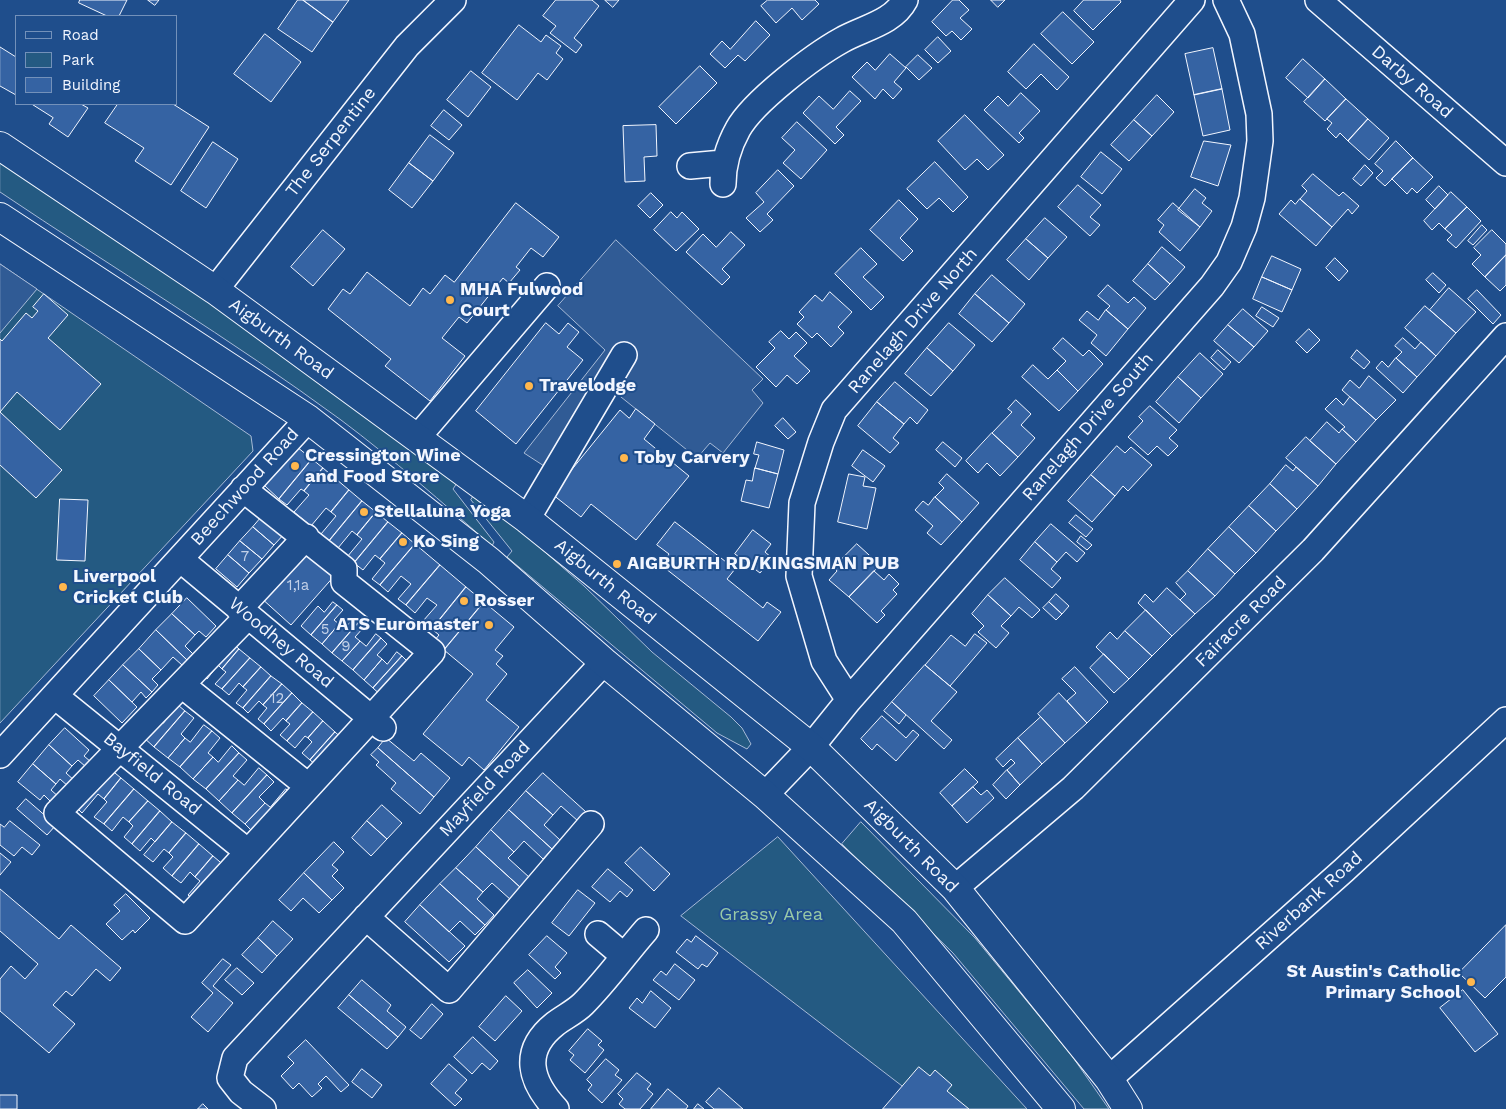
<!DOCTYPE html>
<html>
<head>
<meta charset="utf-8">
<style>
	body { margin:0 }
	#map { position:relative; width:1506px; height:1109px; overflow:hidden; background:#1f4e8c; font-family:"Work Sans",sans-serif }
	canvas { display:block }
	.legend { position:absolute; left:15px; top:15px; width:162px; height:90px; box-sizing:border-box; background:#1f4e8c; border:1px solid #7391ba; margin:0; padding:6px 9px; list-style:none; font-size:15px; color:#f2f6ff }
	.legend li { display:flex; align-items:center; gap:10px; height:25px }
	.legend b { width:25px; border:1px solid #7391ba }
</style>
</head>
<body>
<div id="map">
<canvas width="1506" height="1109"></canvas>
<ul class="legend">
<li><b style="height:6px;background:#1f4e8c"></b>Road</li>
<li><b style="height:14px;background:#245a82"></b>Park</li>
<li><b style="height:14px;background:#3563a3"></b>Building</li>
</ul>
</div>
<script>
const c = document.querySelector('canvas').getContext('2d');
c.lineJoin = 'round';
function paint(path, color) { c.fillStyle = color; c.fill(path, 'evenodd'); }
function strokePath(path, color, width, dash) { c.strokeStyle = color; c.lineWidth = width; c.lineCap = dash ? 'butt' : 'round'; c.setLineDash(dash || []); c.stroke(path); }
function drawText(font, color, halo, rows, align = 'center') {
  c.font = font + ' "Work Sans",sans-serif'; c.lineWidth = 4; c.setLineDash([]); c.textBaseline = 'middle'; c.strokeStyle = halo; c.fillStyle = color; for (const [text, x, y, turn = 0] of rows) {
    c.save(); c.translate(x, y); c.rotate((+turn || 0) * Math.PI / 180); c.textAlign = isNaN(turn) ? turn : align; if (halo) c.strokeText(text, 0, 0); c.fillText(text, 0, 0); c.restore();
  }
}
const green = new Path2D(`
	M0 157 188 287 457 483 453 489 494 542 492 546C443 503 393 459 341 420 231 339 113 268 0 192Z
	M0 264 251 436 253 451 0 723Z
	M474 495 507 519 584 586 652 652 731 717 742 728 751 744 747 749 717 733 507 557 512 551 471 500Z
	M861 822 975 938 1072 1056 1109 1109H1084L953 953 842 844Z
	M778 837 1027 1109H932L681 916Z`);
const parking = new Path2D(`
	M616 240 763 379 752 390 763 403 723 453 710 443 697 458 616 393 561 477 524 453 605 350 558 306Z
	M0 264 37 289 0 333Z`);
const building = new Path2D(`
	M80 0H127L119 16H107L79 3Z
	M148 0H159L155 5Z
	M298 0H303L333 22 312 52 278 29Z
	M303 0H349L333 22Z
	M556 0H592L599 6 574 38 582 45 576 53 550 33 556 26 543 16Z
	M605 0H619L613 7Z
	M768 0H815L819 4 802 20 792 8 776 23 761 6Z
	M953 0H959L969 10 960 18 972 29 961 40 952 31 946 36 932 22Z
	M991 0H1005L998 7Z
	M1084 0H1120L1121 2 1093 30 1074 11Z
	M1063 12 1094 42 1072 64 1041 34Z
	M756 21 770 35 745 61 738 55 725 68 710 54 722 41 730 49Z
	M519 25 541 42 546 35 561 46 556 53 563 59 547 80 538 73 517 100 482 73Z
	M265 34 301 62 271 102 234 74Z
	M938 37 951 51 938 63 925 50Z
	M1034 44 1069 77 1057 90 1041 74 1026 89 1008 72Z
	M0 47 16 57V95L0 86Z
	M1213 48 1222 89 1194 95 1185 54Z
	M890 54 906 68 894 82 902 89 893 99 883 89 875 99 852 77 867 62 875 70Z
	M918 55 932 68 919 80 906 67Z
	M1303 59 1325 79 1308 98 1286 78Z
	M700 66 717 83 676 124 659 107Z
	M471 71 491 87 468 117 447 100Z
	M1325 79 1346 99 1325 121 1304 102Z
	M1222 89 1230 130 1203 136 1194 95Z
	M850 91 861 101 836 127 844 135 835 144 803 113 819 96 833 109Z
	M1021 93 1040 111 1019 133 1024 138 1019 143 984 110 998 96 1008 106Z
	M1157 95 1174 112 1152 136 1134 120Z
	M1346 99 1368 119 1348 141 1340 133 1336 138 1327 129 1332 123 1327 119Z
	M32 104H81L88 108 68 137 49 124 53 118Z
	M118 104H173L209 127 171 185 135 161 144 148 105 123Z
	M444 110 462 125 449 140 431 126Z
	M965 115 1004 155 988 170 977 159 965 170 938 141Z
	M1368 119 1389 138 1369 160 1348 141Z
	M1134 120 1152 136 1129 161 1111 145Z
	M797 122 827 150 801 179 783 163 795 150 782 138Z
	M656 125 657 156 644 157 645 181 625 182 623 126Z
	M430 135 454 153 433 181 409 163Z
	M1204 141 1231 145 1218 186 1191 177Z
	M1396 141 1413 158 1385 186 1376 178 1383 171 1375 164Z
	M213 142 238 159 206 208 181 191Z
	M1101 152 1122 169 1102 194 1081 177Z
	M1413 158 1433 177 1417 193 1412 188 1407 194 1392 179Z
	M935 162 968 197 953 212 939 198 927 209 907 189Z
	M409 163 433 181 412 208 389 190Z
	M1365 165 1373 173 1361 186 1353 179Z
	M778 170 794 186 767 214 773 220 760 232 746 218 764 202 756 193Z
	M1313 174 1339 196 1343 192 1359 206 1352 214 1348 209 1332 227 1300 199 1307 191 1302 186Z
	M1078 185 1101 205 1090 217 1100 225 1090 236 1058 207Z
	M1439 186 1448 195 1435 209 1426 200Z
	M1195 189 1206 198 1202 203 1212 211 1200 227 1178 210Z
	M1451 192 1467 207 1445 229 1439 223 1432 230 1424 221Z
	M651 193 663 205 650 218 638 206Z
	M1300 199 1332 227 1316 246 1279 214 1291 200 1295 204Z
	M899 200 918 219 900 238 913 251 903 261 870 230Z
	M516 203 559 237 543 257 531 248 516 267 520 270 509 283 503 278 467 323 459 317 442 338 465 356 430 401 385 366 391 359 328 309 343 289 350 294 367 272 410 306 423 288 430 294 445 275 454 282Z
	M1173 203 1200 227 1180 251 1159 232 1164 225 1158 220Z
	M1467 207 1481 221 1456 248 1447 240 1452 235 1445 229Z
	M671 212 677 218 682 212 699 229 676 251 654 230Z
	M1045 218 1067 237 1048 258 1026 239Z
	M1482 225 1487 230 1473 245 1468 241Z
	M323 230 345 249 313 286 291 267Z
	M1492 230 1506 244V255L1485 277 1472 264 1481 255 1474 248Z
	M731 232 745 245 722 269 730 277 722 285 686 252 703 234 716 247Z
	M1026 239 1048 258 1029 280 1007 260Z
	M1162 247 1185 267 1170 284 1148 264Z
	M861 248 877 264 863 277 884 297 871 310 835 274Z
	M1506 255V285L1500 291 1485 277Z
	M1272 256 1301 269 1292 290 1262 277Z
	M1335 258 1348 271 1339 281 1326 268Z
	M1148 264 1170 284 1155 300 1133 281Z
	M1433 273 1446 285 1439 293 1426 280Z
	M992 275 1025 304 1009 323 975 294Z
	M1262 277 1292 290 1282 312 1253 299Z
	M1108 285 1128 303 1134 297 1146 308 1128 329 1106 310 1110 306 1098 296Z
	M1449 288 1476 312 1456 333 1430 310Z
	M1477 290 1501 315 1493 324 1468 299Z
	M830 292 852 312 838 327 844 333 831 347 817 333 812 338 797 324 804 317 799 312 815 295 822 301Z
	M44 294 68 315 48 338 101 384 60 430 17 392 0 412V339L2 341 26 313 32 318 38 311 33 307Z
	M975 294 1009 323 992 342 959 314Z
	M1425 306 1456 333 1436 356 1405 328Z
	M1262 307 1279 318 1273 327 1256 316Z
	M1243 309 1268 331 1254 347 1228 325Z
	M1106 310 1128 329 1106 356 1091 343 1097 335 1079 320 1087 311 1098 320Z
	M546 323 559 334 568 323 579 332 567 347 583 360 516 444 476 411Z
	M949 323 975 345 953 371 927 348Z
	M1228 325 1254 347 1239 363 1214 341Z
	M1309 329 1320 340 1307 353 1296 342Z
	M781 331 789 339 796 332 807 343 794 356 810 371 797 384 787 375 776 387 756 367 775 348 769 342Z
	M1063 338 1083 356 1089 350 1103 364 1078 391 1057 370 1066 361 1053 349Z
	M1403 338 1415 349 1421 342 1436 356 1417 377 1396 358 1402 352 1395 346Z
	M927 348 953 371 931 396 905 374Z
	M1218 350 1231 362 1224 370 1211 358Z
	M1357 350 1370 362 1364 369 1351 358Z
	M1200 353 1223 374 1201 398 1178 377Z
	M1396 358 1417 377 1403 393 1376 368 1382 361 1388 367Z
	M1033 365 1048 379 1057 370 1078 391 1059 411 1022 377Z
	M1369 376 1396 400 1376 420 1342 390 1350 380 1359 388Z
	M1178 377 1201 398 1179 423 1156 402Z
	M895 382 928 410 917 424 910 417 904 424 877 402Z
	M1350 397 1376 420 1356 442 1342 429 1345 427 1325 409 1336 398 1343 405Z
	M1016 400 1031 414 1021 425 1035 438 1018 457 992 433 1012 412 1008 409Z
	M877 402 904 424 893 438 899 443 890 453 858 426Z
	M1150 406 1177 430 1169 438 1178 446 1168 456 1157 446 1148 455 1128 437 1143 421 1139 417Z
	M636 409 655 424 644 439 689 476 636 540 591 504 581 517 552 494 620 410 629 418Z
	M0 412 62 470 36 498 0 465Z
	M783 418 796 432 788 439 775 426Z
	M1327 422 1339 433 1342 429 1356 442 1336 464 1310 441Z
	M992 433 1018 457 1000 476 987 463 978 473 966 461Z
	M1306 437 1336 464 1318 486 1286 458Z
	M757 442 784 450 778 474 755 468 759 455 754 454Z
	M943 442 962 458 955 467 936 450Z
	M1117 446 1125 453 1131 447 1152 465 1128 491 1123 486 1115 496 1091 475Z
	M297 447 312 459 279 499 265 486Z
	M863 450 885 466 873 482 852 466Z
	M312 459 323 468 304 491 301 489 287 505 279 499Z
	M1286 465 1293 471 1296 467 1318 486 1297 509 1270 484Z
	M323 468 349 490 331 512 326 508 311 526 294 512 309 495 304 491Z
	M755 468 778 474 769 508 741 501 746 480 752 481Z
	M849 474 865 477 863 486 876 488 867 529 838 522Z
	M947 474 979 503 962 522 935 497 944 488 939 483Z
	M1091 475 1115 496 1092 522 1068 501Z
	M1270 484 1297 509 1276 531 1249 506Z
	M349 490 362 501 329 541 321 534 336 516 331 512Z
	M935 497 962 522 941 545 927 533 933 526 915 510 923 501 928 505Z
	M60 499 88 500 85 561 57 560Z
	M362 501 376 512 357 535 352 531 338 548 329 541Z
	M1249 506 1276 531 1256 553 1229 527Z
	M376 512 388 522 354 563 347 557 362 539 357 535Z
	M265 513 286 532 274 545 253 527Z
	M1076 515 1093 529 1086 537 1069 523Z
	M388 522 402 533 380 559 375 555 363 570 354 563Z
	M675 522 735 569 727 579 763 608 767 602 781 612 758 641 661 565 669 554 657 545Z
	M1051 524 1085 553 1077 562 1066 552 1057 562 1035 542Z
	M253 527 274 545 262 559 240 541Z
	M1229 527 1256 553 1235 574 1208 549Z
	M753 530 771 544 765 552 772 558 760 573 735 554Z
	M402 533 415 544 380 585 372 579 385 563 380 559Z
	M1081 536 1092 545 1087 550 1077 542Z
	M240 541 262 559 249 573 228 555Z
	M1035 542 1057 562 1051 569 1061 578 1052 588 1020 560Z
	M415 544 440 565 406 605 398 599 411 584 401 576 388 592 380 585Z
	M857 544 880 565 849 597 829 580 837 571 834 567Z
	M306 547 336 574 291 625 260 597Z
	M1208 549 1235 574 1215 596 1188 571Z
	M228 555 249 573 237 587 216 569Z
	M440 565 466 587 432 629 423 621 437 605 427 598 415 613 406 605Z
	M874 571 884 580 889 574 899 584 893 590 897 594 881 611 885 615 877 623 849 597Z
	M1188 571 1215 596 1195 614 1180 600 1186 594 1176 583Z
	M1005 578 1040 610 1032 618 1019 607 1011 616 988 595Z
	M466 587 484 602 444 650 434 641 439 635 432 629Z
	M1167 588 1195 614 1172 636 1138 603 1145 594 1153 602Z
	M1056 594 1069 606 1062 614 1049 602Z
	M988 595 1011 616 1001 626 1009 633 996 648 978 632 984 626 972 614Z
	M187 598 216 626 206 637 199 631 195 635 172 614Z
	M333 602 337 605 311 635 301 626 318 606 324 612Z
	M484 602 514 627 495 650 503 656 496 664 507 674 486 700 519 727 484 770 469 757 462 766 423 734 473 674 444 650Z
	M1049 602 1062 614 1056 620 1043 608Z
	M337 605 343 610 334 620 339 624 322 644 311 635Z
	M1146 610 1172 636 1152 656 1125 631Z
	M172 614 195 635 185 646 193 654 187 660 156 630Z
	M354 618 359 622 332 653 322 644 339 624 344 629Z
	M359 622 364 627 355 637 360 641 342 661 332 653Z
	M156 630 187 660 182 665 173 657 161 670 139 649Z
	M1125 631 1152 656 1129 679 1096 647 1110 632 1117 639Z
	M376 634 381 638 353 670 342 661 360 641 366 646Z
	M975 634 987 643 950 686 925 665 951 635 965 646Z
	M381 638 387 644 377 655 382 659 364 680 353 670Z
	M230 641 239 649 222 669 218 665 207 679 202 675Z
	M139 649 161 670 152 679 158 685 152 692 123 665Z
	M239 649 250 658 222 689 215 684 226 672 222 669Z
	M397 652 402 656 373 688 364 680 382 659 387 664Z
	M1104 654 1129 679 1114 693 1090 668Z
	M402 656 407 661 383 697 373 688Z
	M250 658 261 667 243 687 239 683 229 695 222 689Z
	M123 665 152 692 146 698 141 692 132 702 109 680Z
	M925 665 957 692 931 721 952 740 944 749 892 702Z
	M261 667 271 676 243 708 236 703 247 690 243 687Z
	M1075 667 1108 702 1087 723 1067 701 1076 693 1062 679Z
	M271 676 282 684 263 705 259 701 248 713 243 708Z
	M109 680 137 707 122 723 94 696Z
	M282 684 292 693 264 724 258 719 267 708 263 705Z
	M292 693 302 703 286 721 283 718 271 731 264 724Z
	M1059 693 1087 723 1065 743 1038 714Z
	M892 702 906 715 899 724 884 711Z
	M302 703 313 712 287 741 280 735 290 724 286 721Z
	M178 705 185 711 154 747 142 736 157 718 163 723Z
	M185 711 194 718 181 734 185 738 168 758 154 747Z
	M313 712 323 721 308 738 305 736 295 748 287 741Z
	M882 716 906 738 913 730 919 735 896 761 877 744 872 750 861 739Z
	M1041 717 1065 743 1042 764 1018 738Z
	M323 721 335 732 310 760 302 753 312 742 308 738Z
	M204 725 212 731 180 767 168 758 185 738 190 742Z
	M65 728 89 750 84 756 91 762 86 767 78 760 72 766 49 745Z
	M212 731 220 738 208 753 213 757 193 779 180 767Z
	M335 732 345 741 316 765 310 760Z
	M386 738 414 761 421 753 450 778 434 797 378 748Z
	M1018 738 1042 764 1020 785 1007 770 1015 763 1011 759 1003 767 996 759Z
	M49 745 72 766 66 773 75 781 69 787 60 779 56 784 33 764Z
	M232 746 239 753 206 789 193 779 213 757 218 762Z
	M378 748 434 797 420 814 391 789 396 783 376 765 379 762 371 755Z
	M239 753 247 760 233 776 238 780 219 801 206 789Z
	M33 764 56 784 51 790 60 798 54 805 44 795 40 800 18 782Z
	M109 768 121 778 104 799 98 794 82 813 76 807Z
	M259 768 267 775 232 813 219 801 238 780 244 785Z
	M965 769 978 782 952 806 940 793Z
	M1007 770 1020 785 1006 799 993 785Z
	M543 773 586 812 578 821 561 806 553 815 526 791Z
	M267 775 274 782 259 797 265 803 245 824 232 813Z
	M121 778 134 789 104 824 94 817 107 802 104 799Z
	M973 787 981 795 987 790 994 798 967 823 952 806Z
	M134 789 148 801 129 822 123 817 112 831 104 824Z
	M286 789 293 795 256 835 245 824 265 803 270 807Z
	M526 791 553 815 544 825 560 840 552 849 509 810Z
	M26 799 56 825 47 835 17 809Z
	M148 801 160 811 132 844 124 837 133 826 129 822Z
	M382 805 402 823 387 839 367 821Z
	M509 810 552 849 543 859 524 841 514 852 491 830Z
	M160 811 172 822 155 842 151 838 140 851 132 844Z
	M10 821 40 845 32 855 22 847 14 856 0 845V824L4 827Z
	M367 821 387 839 371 856 352 838Z
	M172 822 186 833 169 853 164 849 153 862 144 855Z
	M491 830 514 852 508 858 530 878 521 888 476 847Z
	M186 833 199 844 172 876 163 868 173 857 169 853Z
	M334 842 344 852 332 865 338 870 332 876 344 888 332 900 304 873Z
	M199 844 213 856 195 877 190 872 181 883 172 876Z
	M476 847 521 888 511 900 492 883 483 892 456 868Z
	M641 847 670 874 654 891 625 863Z
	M0 853 11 862 0 875Z
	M213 856 226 867 196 902 188 895 200 881 195 877Z
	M456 868 483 892 477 899 494 915 485 925 440 884Z
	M608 869 633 890 627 897 620 891 610 902 592 887Z
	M304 873 332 900 319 913 303 898 291 911 279 900Z
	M440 884 485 925 475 935 460 921 449 932 420 905Z
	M0 889 59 939 71 925 121 968 110 981 96 969 72 996 66 991 53 1005 75 1024 49 1053 0 1011V979L11 966 25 979 38 964 0 931Z
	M578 890 595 903 569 936 552 923Z
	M126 894 150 918 135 933 133 930 122 940 106 924 120 911 114 905Z
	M420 905 465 946 449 962 405 922Z
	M273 921 293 939 277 956 258 938Z
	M1506 925V977L1485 998 1459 973Z
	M547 936 567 953 555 967 561 973 555 979 529 955Z
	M696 936 718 953 707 967 702 964 698 969 676 952 687 939 691 942Z
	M258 938 277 956 262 973 242 955Z
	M223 959 231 965 213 986 233 1003 208 1032 191 1017 213 993 202 983Z
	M675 964 695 980 679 1000 653 980 661 971 666 975Z
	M237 968 254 983 242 995 225 980Z
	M528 970 552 993 537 1008 514 983Z
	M362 980 391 1005 387 1011 406 1027 398 1037 349 995Z
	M1463 990 1498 1034 1475 1052 1440 1008Z
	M651 991 671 1008 655 1028 629 1008 637 998 642 1003Z
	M349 995 398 1037 387 1049 338 1008Z
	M506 996 522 1011 495 1041 479 1027Z
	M432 1004 443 1014 421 1039 410 1030Z
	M588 1029 602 1041 598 1045 604 1050 585 1073 570 1060 574 1055 569 1051Z
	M473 1037 498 1061 490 1070 482 1063 472 1074 454 1057Z
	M306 1040 349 1085 341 1092 326 1076 318 1084 322 1088 312 1097 299 1083 293 1089 281 1076 294 1063 288 1057Z
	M606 1059 619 1070 615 1075 622 1080 602 1103 588 1090 592 1085 587 1080Z
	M449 1064 467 1080 455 1093 462 1099 455 1106 431 1084Z
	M919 1067 930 1076 935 1070 952 1085 947 1091 969 1109H883Z
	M362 1069 382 1085 372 1098 352 1082Z
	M637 1073 651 1084 647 1089 653 1094 640 1109H625L619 1104 623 1099 618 1094Z
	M719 1088 743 1109H714L706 1102Z
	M668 1089 688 1106 686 1109H651Z
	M0 1095H17V1109H0Z
	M203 1104 208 1109H198Z
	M698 1104 704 1109H694Z`);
const minor = new Path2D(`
	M1318 0 1506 163
	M690 166 723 163
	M723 184C723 164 728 147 738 129 753 102 813 56 842 40 863 28 893 23 905 0
	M215 290 407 46 453 0
	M417 438 547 286
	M243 489 344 569V582L432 652 185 921 57 813 248 616
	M527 519 624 355
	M180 559 383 728
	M239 609 306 537
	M182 685 308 786
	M55 696 248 852
	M849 700 824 661 799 576 802 503 821 442 834 410 1192 0
	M0 755 308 419
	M765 795 811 747 849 700 1212 286 1229 262 1244 227 1252 198 1260 141 1259 114 1242 34 1226 0
	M955 888 1073 788 1313 550 1506 336
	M366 917 449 990 591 824
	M598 934 624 956
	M1109 1079 1344 870 1506 720
	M263 1109 241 1092 230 1078 235 1058 604 662
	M556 1109C530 1081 521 1051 555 1024 564 1017 575 1012 583 1004 606 981 625 954 646 930`);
const highway = new Path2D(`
	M0 146 215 290 462 471 527 519 811 747 955 888 1109 1079 1128 1109
	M0 217 308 419 489 561 604 662 765 795 904 921 1061 1109`);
const markers = [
	[450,300,5,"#ffb74d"],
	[529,386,5,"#ffb74d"],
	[624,458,5,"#ffb74d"],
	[295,466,5,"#ffb74d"],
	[364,512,5,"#ffb74d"],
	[403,542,5,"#ffb74d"],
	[617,564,5,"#ffb74d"],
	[63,587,5,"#ffb74d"],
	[464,601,5,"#ffb74d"],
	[489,625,5,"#ffb74d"],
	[1471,982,5,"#ffb74d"]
];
const numberNames = [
	["7",245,557],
	["1,1a",298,586],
	["5",325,630],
	["9",346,647],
	["12",277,699]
];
const streetNames = [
	["Darby Road",1412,82,41],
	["The Serpentine",331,142,-52],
	["Ranelagh Drive North",913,321,-49],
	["Aigburth Road",281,339,36],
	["Ranelagh Drive South",1088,427,-49],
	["Beechwood Road",245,487,-48],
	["Aigburth Road",605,582,39],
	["Fairacre Road",1241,622,-45],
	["Woodhey Road",281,643,40],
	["Bayfield Road",152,774,39],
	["Mayfield Road",485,789,-47],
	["Aigburth Road",911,846,45],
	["Riverbank Road",1309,901,-42]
];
const poiNames = [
	["MHA Fulwood",460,290],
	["Court",460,311],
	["Travelodge",539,386],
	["Cressington Wine",305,456],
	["and Food Store",305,477],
	["Toby Carvery",634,458],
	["Stellaluna Yoga",374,512],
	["Ko Sing",413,542],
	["AIGBURTH RD/KINGSMAN PUB",627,564],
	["Liverpool",73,577],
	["Cricket Club",73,598],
	["Rosser",474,601],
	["ATS Euromaster",479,625,"right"],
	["St Austin's Catholic",1461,972,"right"],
	["Primary School",1461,993,"right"]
];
const parkNames = [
	["Grassy Area",771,915]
];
paint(green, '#245a82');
strokePath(green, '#a8bbd7', 1);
paint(parking, '#305b95');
strokePath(parking, '#a8bbd7', 1);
paint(building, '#3563a3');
strokePath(building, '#f2f6ff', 1);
strokePath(minor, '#f2f6ff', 28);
strokePath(highway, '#f2f6ff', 30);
strokePath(minor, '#1f4e8c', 25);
strokePath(highway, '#1f4e8c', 28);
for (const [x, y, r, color] of markers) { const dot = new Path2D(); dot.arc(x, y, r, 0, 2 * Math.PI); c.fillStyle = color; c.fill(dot); strokePath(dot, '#1f4e8c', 2); }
drawText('15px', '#c3d1e8', null, numberNames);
drawText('18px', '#f2f6ff', '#1f4e8c', streetNames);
drawText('bold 18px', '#f2f6ff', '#1f4e8c', poiNames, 'left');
drawText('18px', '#97c8a6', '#1f4e8c', parkNames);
</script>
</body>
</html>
